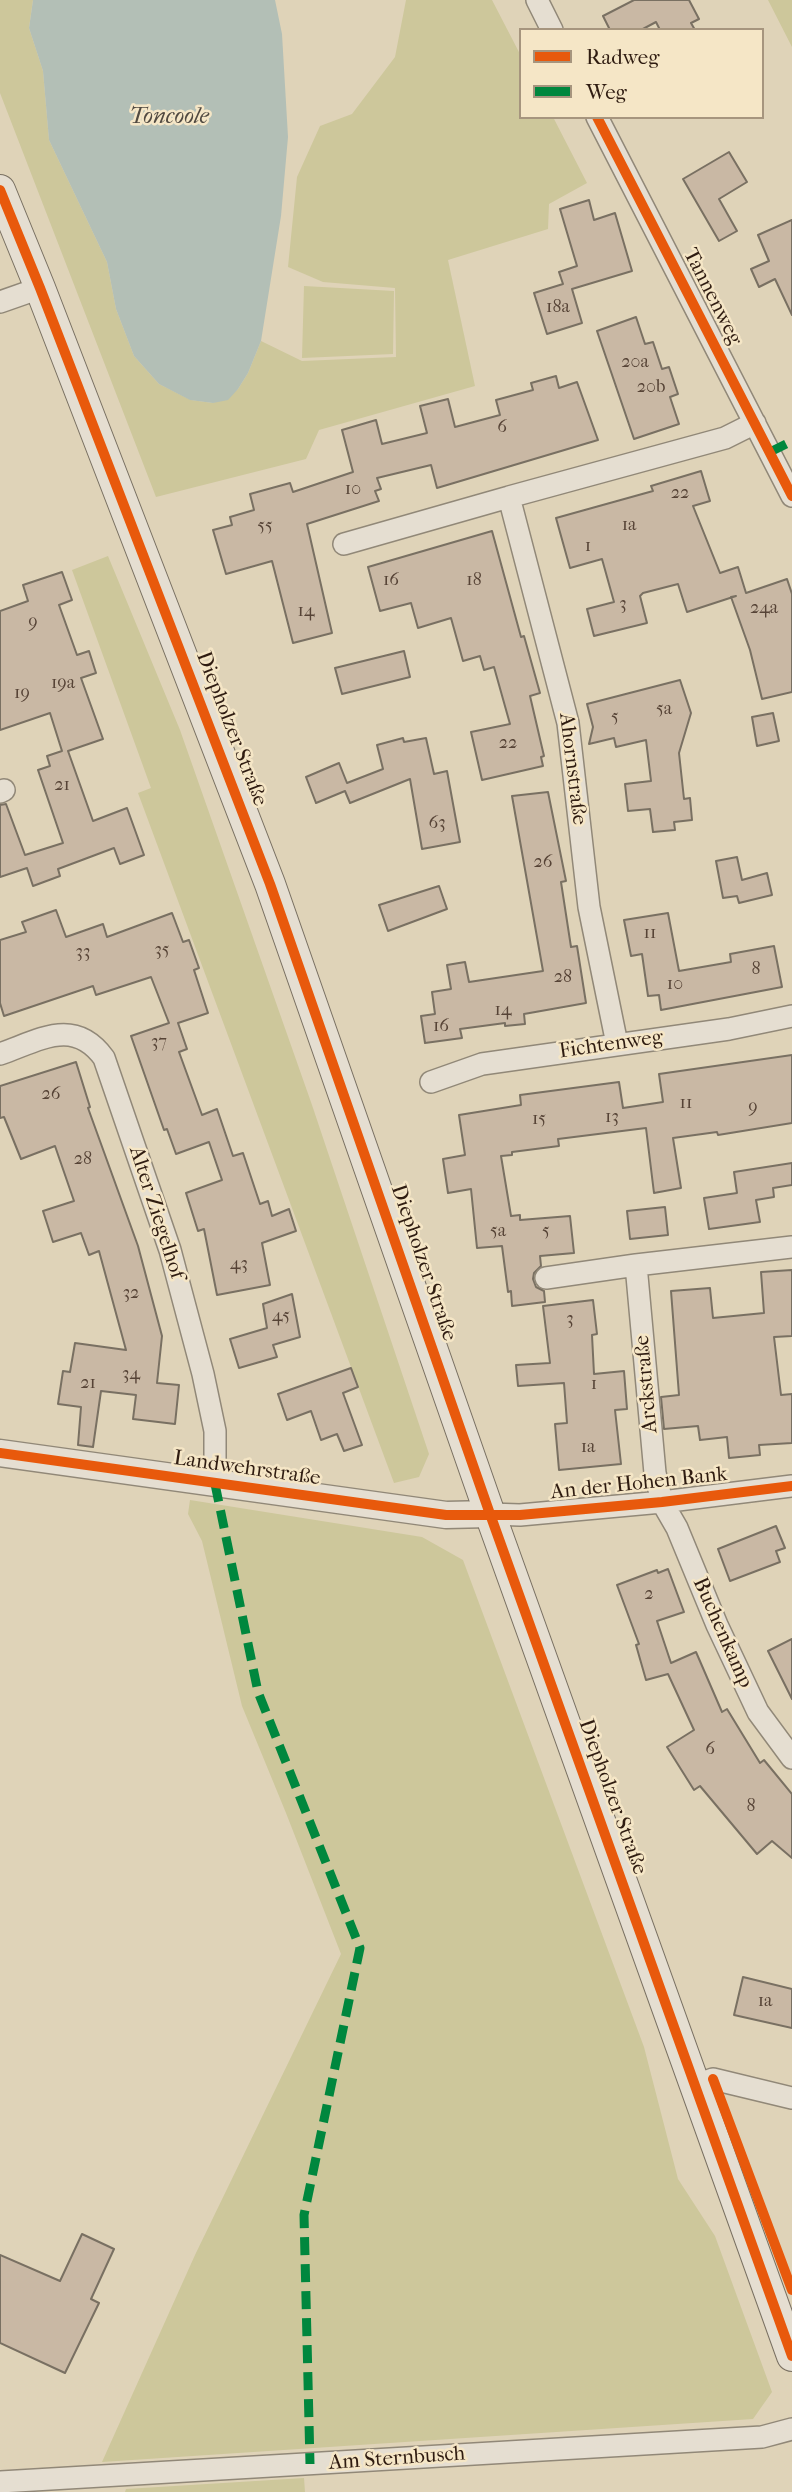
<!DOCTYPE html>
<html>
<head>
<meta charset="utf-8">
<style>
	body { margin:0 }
	#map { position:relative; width:792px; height:2492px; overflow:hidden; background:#dfd3b8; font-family:"IM FELL French Canon",serif }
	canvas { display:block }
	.legend { position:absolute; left:519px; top:28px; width:245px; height:91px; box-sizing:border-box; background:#f5e6c6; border:2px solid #a6957e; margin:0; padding:9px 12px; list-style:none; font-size:21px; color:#2f1c11 }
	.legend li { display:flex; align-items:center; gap:14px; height:35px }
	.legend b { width:35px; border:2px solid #a6957e }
</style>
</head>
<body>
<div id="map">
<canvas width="792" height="2492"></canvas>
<ul class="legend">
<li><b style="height:9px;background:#e8590c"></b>Radweg</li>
<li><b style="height:9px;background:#00873e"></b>Weg</li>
</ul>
</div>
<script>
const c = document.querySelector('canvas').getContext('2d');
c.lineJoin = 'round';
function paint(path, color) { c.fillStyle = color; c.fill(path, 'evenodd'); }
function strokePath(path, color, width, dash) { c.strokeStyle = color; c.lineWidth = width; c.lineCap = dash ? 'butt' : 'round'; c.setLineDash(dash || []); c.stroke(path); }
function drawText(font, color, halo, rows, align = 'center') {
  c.font = font + ' "IM FELL French Canon",serif'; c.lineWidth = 5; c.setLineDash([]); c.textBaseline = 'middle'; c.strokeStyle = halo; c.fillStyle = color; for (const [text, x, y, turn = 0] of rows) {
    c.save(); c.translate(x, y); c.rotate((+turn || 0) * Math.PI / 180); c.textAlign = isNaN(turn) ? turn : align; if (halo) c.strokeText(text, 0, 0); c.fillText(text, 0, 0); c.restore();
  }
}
const green = new Path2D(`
	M0 0H33L29 28 43 71 49 140 107 262 116 309 134 356 159 384 191 400 213 403 238 389 248 373 261 341 302 361 396 357 395 288 323 282 288 267 297 177 320 126 352 114 395 57 406 0H492L521 56V117H553L587 183 549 204 548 229 448 260 475 386 319 430 306 459 156 497 0 93Z
	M768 0H792V47Z
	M304 286 394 291 393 354 302 358Z
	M108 556 180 730 312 1105 429 1454 419 1477 394 1483 138 793 151 788 72 570Z
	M190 1500 422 1537 463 1560 644 2047 678 2179 715 2236 772 2392 753 2419 102 2462 195 2255 341 1954 286 1813 242 1706 202 1541 188 1514Z
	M304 2478 305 2492H125L126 2489Z`);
const water = new Path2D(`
	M33 0H275L282 34 288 137 281 216 261 341 248 373 238 389 228 400 213 403 190 400 159 384 134 356 116 309 107 262 49 140 43 71 29 28Z`);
const building = new Path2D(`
	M634 0H689L699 19 691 23 695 30H660L656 22 641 30H610L603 16Z
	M729 152 747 182 719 199 737 231 719 241 683 179Z
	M589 200 594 220 615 213 632 271 572 289 582 323 547 334 534 293 563 284 559 272 577 266 560 209Z
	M792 220V315L775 279 759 287 751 269 769 261 758 235Z
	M636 317 645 344 653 342 662 369 669 367 678 394 670 397 679 424 634 439 597 331Z
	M556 376 559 388 577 382 598 440 437 488 431 465 377 478 381 489 375 491 379 501 307 524 332 633 293 643 272 561 226 574 213 530 232 525 230 517 254 510 250 494 290 483 293 492 353 472 342 430 376 420 382 444 427 433 420 406 448 399 455 427 500 415 496 400 533 390 531 383Z
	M701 471 710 501 693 506 720 573 738 567 746 593 787 579 792 594V692L762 699 750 650 731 597 736 596 687 612 678 584 643 593 640 596 647 623 594 636 587 609 614 602 602 559 570 568 556 518 653 491 651 486Z
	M492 531 521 637 524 636 540 693 530 696 544 756 541 757 543 766 482 780 471 732 510 724 494 667 484 670 480 656 463 661 451 618 418 628 411 603 380 611 368 567Z
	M62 572 72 600 59 605 77 655 89 651 96 673 81 678 103 739 68 751 93 821 127 808 144 855 120 864 114 848 58 869 60 876 33 886 27 868 0 877V805L6 804 25 855 63 843 38 770 50 766 47 756 62 751 50 713 0 730V611L28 601 23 585Z
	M404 651 410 677 342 694 335 668Z
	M680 680 691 713 679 753 684 799 690 798 692 820 674 822 675 830 653 832 650 809 628 811 625 784 651 781 646 740 616 747 614 738 589 744 593 727 587 704Z
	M773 713 779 741 757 746 752 717Z
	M403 738 404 742 426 738 434 774 447 771 460 842 422 849 410 779 350 803 345 791 316 803 306 777 339 763 347 783 383 769 377 745Z
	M548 792 566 881 561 882 571 947 577 946 586 1003 524 1014 525 1024 505 1026V1023L460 1029 462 1038 425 1043 421 1016 435 1014 432 992 451 989 447 965 465 962 469 982 543 971 512 796Z
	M737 857 742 880 767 873 772 895 739 903 737 896 723 898 716 861Z
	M439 886 447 909 388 931 379 905Z
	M56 910 66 937 103 924 107 937 172 913 183 942 189 940 199 968 194 970 208 1013 178 1023 187 1049 179 1052 202 1115 217 1109 233 1156 243 1153 260 1204 268 1201 272 1216 289 1209 296 1231 262 1243 270 1285 217 1295 204 1229 198 1231 186 1193 222 1180 209 1142 176 1154 167 1129 164 1130 131 1036 169 1023 151 977 96 995 93 986 4 1016 0 1003V940L26 932 22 922Z
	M668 913 679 971 731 962 730 954 774 946 782 987 661 1010 659 995 648 996 642 954 631 956 624 920Z
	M792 1055V1123L718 1135 717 1132 673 1138 681 1188 654 1193 646 1128 558 1139 559 1146 512 1152V1155L501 1156 511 1216 520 1215V1220L570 1216 574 1253 540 1256 541 1266 534 1273 533 1279 536 1287 544 1291 545 1302 512 1306 511 1291 508 1292 502 1246 477 1248 471 1189 448 1193 443 1159 465 1155 459 1115 521 1105 520 1095 619 1082 623 1108 663 1102 659 1074Z
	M76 1062 90 1107 88 1108 138 1246 162 1336 157 1383 179 1385 175 1424 133 1419 136 1395 101 1391 93 1447 78 1445 81 1407 58 1404 63 1371 70 1372 75 1343 126 1350 99 1251 89 1255 81 1233 53 1242 43 1211 74 1201 55 1146 21 1159 4 1117 0 1118V1086Z
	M792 1163V1185L773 1188 774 1197 756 1200 760 1222 709 1229 704 1198 737 1193 734 1172Z
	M665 1207 668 1235 630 1239 627 1211Z
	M792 1270V1336L774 1337 781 1395 792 1394V1443L759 1445 760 1455 729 1458 727 1437 700 1440 698 1426 664 1429 661 1397 679 1395 671 1291 710 1288 713 1318 764 1313 761 1272Z
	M292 1294 300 1337 273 1345 277 1357 239 1368 230 1339 267 1328 263 1304Z
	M593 1300 597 1334 592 1335 594 1374 624 1371 627 1409 615 1410 621 1464 559 1470 555 1424 567 1423 564 1383 518 1386 516 1365 550 1363 543 1306Z
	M351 1368 358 1387 343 1393 362 1445 344 1451 337 1434 321 1440 311 1411 287 1420 278 1394Z
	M776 1526 785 1548 776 1551 780 1562 730 1581 718 1549Z
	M668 1569 684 1612 657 1621 671 1663 696 1652 722 1712 727 1709 760 1763 764 1760 792 1794V1858L772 1841 757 1854 700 1786 694 1790 667 1747 694 1730 668 1674 646 1680 636 1645 639 1644 617 1585 657 1570 658 1573Z
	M792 1639V1699L768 1651Z
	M743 1977 792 1989V2028L734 2015Z
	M82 2234 114 2249 91 2299 99 2303 65 2373 0 2343V2255L60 2281Z`);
const minor = new Path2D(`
	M537 0 552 30
	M597 117 792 496
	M0 302 40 288
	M344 544 509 497
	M0 792 4 790
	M617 1044 589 907 568 723 509 497 725 438 755 423
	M0 1054C40 1040 74 1017 104 1058L170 1250 203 1374 215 1431V1484
	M431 1082 482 1064 729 1029 792 1016
	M792 1247 636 1265 655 1473 662 1502 677 1528 717 1625 758 1712 792 1758
	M546 1278 636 1265
	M490 1514 520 1515 662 1502 792 1486
	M696 2085 713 2079 792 2098
	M0 2482 762 2437 792 2429`);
const tertiary = new Path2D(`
	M0 1453 446 1515 490 1514`);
const secondary = new Path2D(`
	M0 190 40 288 270 884 490 1514 792 2356`);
const quiet = new Path2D(`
	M770 452 792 441
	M215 1484 258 1692 360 1948 304 2215 310 2464`);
const cycleway = new Path2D(`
	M597 117 792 496
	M0 190 40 288 270 884 490 1514 792 2356
	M0 1453 446 1515H520L662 1502 792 1486
	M713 2079 792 2290`);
const numberNames = [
	["18a",558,308],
	["20a",635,363],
	["20b",651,388],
	["6",502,428],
	["10",353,490],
	["22",680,494],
	["1a",629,526],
	["55",265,527],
	["1",588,547],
	["16",391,581],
	["18",474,581],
	["3",623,605],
	["24a",764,609],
	["14",306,612],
	["9",33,623],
	["19a",63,684],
	["19",22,694],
	["5a",664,710],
	["5",615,718],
	["22",508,744],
	["21",62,786],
	["63",437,824],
	["26",543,863],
	["11",650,934],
	["35",162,951],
	["33",83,953],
	["8",756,970],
	["28",563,978],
	["10",675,985],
	["14",503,1011],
	["16",441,1027],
	["37",159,1043],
	["26",51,1095],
	["11",686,1104],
	["9",753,1108],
	["13",612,1118],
	["15",539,1120],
	["28",83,1160],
	["5a",498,1232],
	["5",546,1232],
	["43",239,1265],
	["32",131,1294],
	["45",281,1317],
	["3",570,1320],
	["34",131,1375],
	["21",88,1384],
	["1",594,1385],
	["1a",588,1448],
	["2",649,1595],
	["6",710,1750],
	["8",751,1807],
	["1a",765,2002]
];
const streetNames = [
	["Tannenweg",712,297,63],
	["Diepholzer Straße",231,729,69],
	["Ahornstraße",572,769,83],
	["Fichtenweg",611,1045,-8],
	["Alter Ziegelhof",156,1213,72],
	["Diepholzer Straße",423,1263,71],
	["Arckstraße",647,1384,-95],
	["Landwehrstraße",247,1469,8],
	["An der Hohen Bank",639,1484,-6],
	["Buchenkamp",722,1633,66],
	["Diepholzer Straße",612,1797,70],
	["Am Sternbusch",397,2459,-4]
];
const waterNames = [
	["Toncoole",169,117]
];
paint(green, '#cdc79b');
paint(water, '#b3bfb6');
paint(building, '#c9b8a4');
strokePath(building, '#797062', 2);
strokePath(minor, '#918878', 24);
strokePath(tertiary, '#918878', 29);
strokePath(secondary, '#797062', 32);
strokePath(minor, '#e5ded1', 21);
strokePath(tertiary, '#e5ded1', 26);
strokePath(secondary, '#e5ded1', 30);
strokePath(quiet, '#00873e', 9, [18, 9]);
strokePath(cycleway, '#e8590c', 10);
drawText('18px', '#564336', null, numberNames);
drawText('21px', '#2f1c11', '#f5e6c6', streetNames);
drawText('italic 23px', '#514a42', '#f5e6c6', waterNames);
</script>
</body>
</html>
